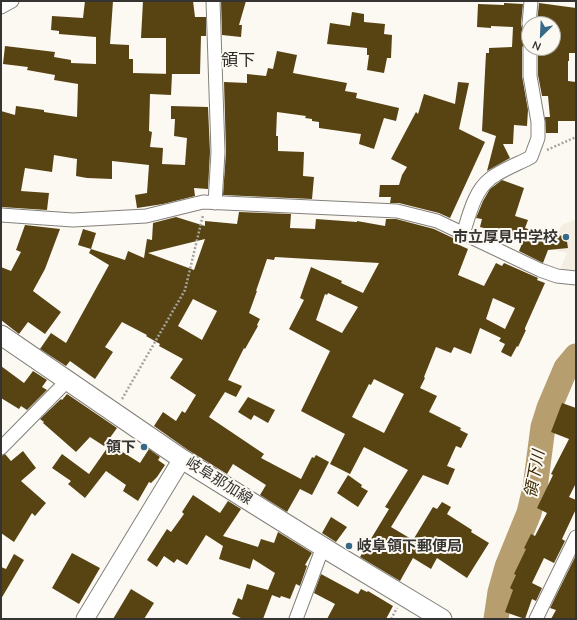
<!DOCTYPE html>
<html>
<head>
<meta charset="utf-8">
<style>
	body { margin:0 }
	#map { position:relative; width:577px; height:620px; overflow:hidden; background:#fcf9f3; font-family:Mulish,sans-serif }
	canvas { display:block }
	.frame { position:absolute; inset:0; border:2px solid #363432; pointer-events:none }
	.north { position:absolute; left:521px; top:16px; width:40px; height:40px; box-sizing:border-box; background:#fcf9f3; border:1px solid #adaaa6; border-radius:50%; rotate:204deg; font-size:11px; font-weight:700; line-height:16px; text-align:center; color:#363432 }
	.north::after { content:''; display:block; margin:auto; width:14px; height:18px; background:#356986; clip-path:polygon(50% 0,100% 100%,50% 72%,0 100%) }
</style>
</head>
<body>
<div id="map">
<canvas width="577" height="620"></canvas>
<div class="frame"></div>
<div class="north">N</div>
</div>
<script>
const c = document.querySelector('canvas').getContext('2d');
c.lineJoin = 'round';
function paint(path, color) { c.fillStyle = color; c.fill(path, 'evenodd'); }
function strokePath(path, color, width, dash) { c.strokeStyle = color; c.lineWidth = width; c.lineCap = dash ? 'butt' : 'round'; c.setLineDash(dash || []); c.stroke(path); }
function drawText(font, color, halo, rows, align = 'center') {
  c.font = font + ' Mulish,"Noto Sans JP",sans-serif'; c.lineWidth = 4; c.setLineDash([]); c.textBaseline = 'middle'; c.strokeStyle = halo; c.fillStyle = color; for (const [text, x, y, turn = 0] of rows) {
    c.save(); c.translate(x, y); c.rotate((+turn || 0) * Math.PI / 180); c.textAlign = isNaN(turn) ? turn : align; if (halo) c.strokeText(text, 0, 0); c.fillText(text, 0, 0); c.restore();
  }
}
const built = new Path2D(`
	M576 219V272H575L561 268 567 253 550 249 562 225Z`);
const river = new Path2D(`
	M496 619 500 592 507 567 529 513 535 488 543 427 549 408 566 368 576 356`);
const building = new Path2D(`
	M85 1H113L110 44 129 45V59H133V73L172 74 171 95 150 94 149 131 152 132 150 147 163 148 162 164 185 165 187 138 174 136 175 119H171V106L208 107 210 152 208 189 194 188 195 196 163 204 137 208 135 195 147 193 149 165 112 161V179L87 178 76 176 77 159 54 155 52 172 25 168 21 191 49 193 47 210 1 207V111L15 115 16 106 44 110V112L77 117 78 84 54 80 55 75 27 70 28 67 3 64 5 46 55 52 54 57 71 60V63L96 64V37L59 34V31L51 30 52 16 83 18Z
	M143 1H193L195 17H206V36H201L200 74H166V38H141Z
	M221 1H246L239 25H242L241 37 222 35Z
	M504 3 523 4 521 24 522 28 525 31 524 43 522 48V76L528 110 527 126 514 125 513 144H503L510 158 487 171 496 136 482 131 486 53H489V48L512 47 513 27 491 26V28L477 27 478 4 504 5Z
	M539 3 576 8V53H569V61H568V81L576 82V117L575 121H558V133H546L545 117H550L548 96H542L538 75V48H553V24L537 23Z
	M352 12 364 14V22L385 24 384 34 392 35 391 58H387L384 73 367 70 369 55H367V48L327 44 330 23 350 26Z
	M277 51 297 55 293 73 347 83 345 91 357 93 356 98 399 108 396 121 384 118 374 149 359 144 361 134 319 128V122L312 121V119L305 118 306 116 277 112 276 136H278V151L304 152 303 176 314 177 312 199 223 195 226 152 224 82 247 83V74L266 76 268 68 273 69Z
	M458 82 469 83 459 129 485 142 450 218 439 213 399 203H390L391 197H379L380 185H399L402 175 407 167 391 159 416 112 418 114 424 94 455 104Z
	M502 180 524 188 515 216 528 220 525 228 550 237 566 235 568 248 548 250 543 263 519 251 524 239 480 227 482 219 476 218 483 201 490 189Z
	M239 212 291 214 290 228 315 229 316 219 357 222V221L385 226 386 219H396L434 229 457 240 455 243 468 249 458 275 484 286 496 263 502 266 504 263 538 278 537 280 545 283 525 328V330H526L518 347 517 346 511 357 501 352 505 344 499 341 501 338 480 328 471 354 454 347 451 353 436 347 424 377 425 378 420 388 437 396 429 412 461 428 460 430 468 434 461 448 456 446 447 466 455 469 448 485 423 475 391 527 413 540 433 507 437 509 442 502 451 507 447 514 472 530 471 532 489 543 467 578 437 558 431 569 413 558 400 581 360 557 389 509 385 507 408 470 364 447 350 474 330 464 345 434 301 411 330 351 289 329 304 300 300 298 311 267 342 281 341 283 363 293 379 263 275 257 274 260 267 259 256 291H257L249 313 260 319 257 325 258 326 245 349 244 348 228 380 242 386 236 397 225 392 209 417 264 454 261 458 301 479 312 457 314 458 316 455 329 462 312 495 300 489 287 512 260 495 266 485 233 464 227 474 188 450 154 426 163 412 176 421 182 411 185 413 196 395 170 378 183 359 159 346 160 344 146 336 147 335 122 322 105 347 113 352 95 379 70 361 66 366 40 349 51 333 66 343 109 265 89 253 91 249 125 260 128 251 144 258 147 239 152 240 153 223 176 217 205 226V221L237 224ZM205 239 194 270 148 253 152 252ZM328 293 358 307 342 333 316 320 325 294 327 295ZM493 298 515 308 505 329 486 319ZM193 299 217 311 202 340 178 326ZM374 379 404 394 384 433 352 417 369 384 371 385Z
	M25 225 60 229 45 269 33 291 61 312 45 334 28 322 19 334 1 320V267L11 271 21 252 16 250Z
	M83 229 96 233 91 249 78 245Z
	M1 366 24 383 33 371 47 380 42 387 47 390 27 410 21 406 19 409 1 398Z
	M67 394 117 428 104 446 90 437 76 452 43 423 44 422 40 419 61 399 62 400Z
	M248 397 275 410 268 423 254 415 251 420 238 412Z
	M562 403 576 408V483L569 497 576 500V509L562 539 565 541 554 563 544 558 532 583 542 588 536 601 532 599 525 619 505 612 513 590 510 588 516 575 514 574 526 549 524 548 531 534 535 536 547 513 537 508 553 475 551 474 569 439 551 432Z
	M110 444 140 463 149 449 160 457 158 460 165 465 157 477 151 483 149 482 138 501 123 491 126 485 106 471 85 498 68 484 71 481 52 468 62 454 89 474Z
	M23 451 36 468 21 481 46 503 35 516 32 513 14 542 1 533V456L5 454 11 461Z
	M348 475 362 485 361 487 368 491 358 507 337 493Z
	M193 495 220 513 228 501 241 509 223 536 258 547 261 539 274 543 278 532 312 553 305 565 307 566 300 586 296 584 290 599 281 596 280 598 272 595 263 619H243L232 614 238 598 242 600 247 584 268 590 275 573 253 559 250 569 219 559 223 546 206 535 187 565 177 559 174 563 164 556 157 567 147 560 167 529 171 532 184 514 182 512Z
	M331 517 347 527 336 542 322 533Z
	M72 553 100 568 79 604 52 588Z
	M14 554 24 560 1 599V567L6 569Z
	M576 555V619H551L556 610 550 608Z
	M321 574 358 594 361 589 367 592 368 591 393 606 386 619H327L335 604 314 593Z
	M131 589 154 603 144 619H113Z`);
const path = new Path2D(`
	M547 150 576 137
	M122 399 185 290 203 215
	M391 619 397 608`);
const minor = new Path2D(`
	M213 1 218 152 215 203
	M1 7 12 1
	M529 24 531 1
	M1 215 73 220 146 216 203 202 397 211 437 221 540 270 557 276 576 278
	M463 234C469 216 474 191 490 179 499 171 520 163 531 157L538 138V122L530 76V48
	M1 448 67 381
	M296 619 323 547
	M536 619 576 537`);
const tertiary = new Path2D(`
	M85 619 182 459`);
const secondary = new Path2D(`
	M1 335 182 459 331 552 442 619`);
const markers = [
	[566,237,4,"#356986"],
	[144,447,4,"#356986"],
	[349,546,4,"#356986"]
];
const poiNames = [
	["市立厚見中学校",558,237],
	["領下",136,447],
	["岐阜領下郵便局",357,546,"left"]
];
const streetNames = [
	["岐阜那加線",219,481,32]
];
const waterNames = [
	["領下川",535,474,-80]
];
const quarterNames = [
	["領下",238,61]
];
paint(built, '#f4ede1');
strokePath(river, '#b69e6f', 25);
paint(building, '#584313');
strokePath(minor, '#83807b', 15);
strokePath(tertiary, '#83807b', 19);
strokePath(secondary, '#83807b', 21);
strokePath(path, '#a6a49f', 2.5, [2, 2]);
strokePath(minor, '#fff', 13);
strokePath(tertiary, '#fff', 17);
strokePath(secondary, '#fff', 19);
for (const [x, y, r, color] of markers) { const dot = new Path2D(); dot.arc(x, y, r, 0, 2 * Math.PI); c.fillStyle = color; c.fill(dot); strokePath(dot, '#fcf9f3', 1.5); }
drawText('bold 15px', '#363432', '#fcf9f3', poiNames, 'right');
drawText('15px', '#363432', '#fcf9f3', streetNames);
drawText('italic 16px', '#392800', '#fcf9f3', waterNames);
drawText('17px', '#2e2c28', '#fcf9f3', quarterNames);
</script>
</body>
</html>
